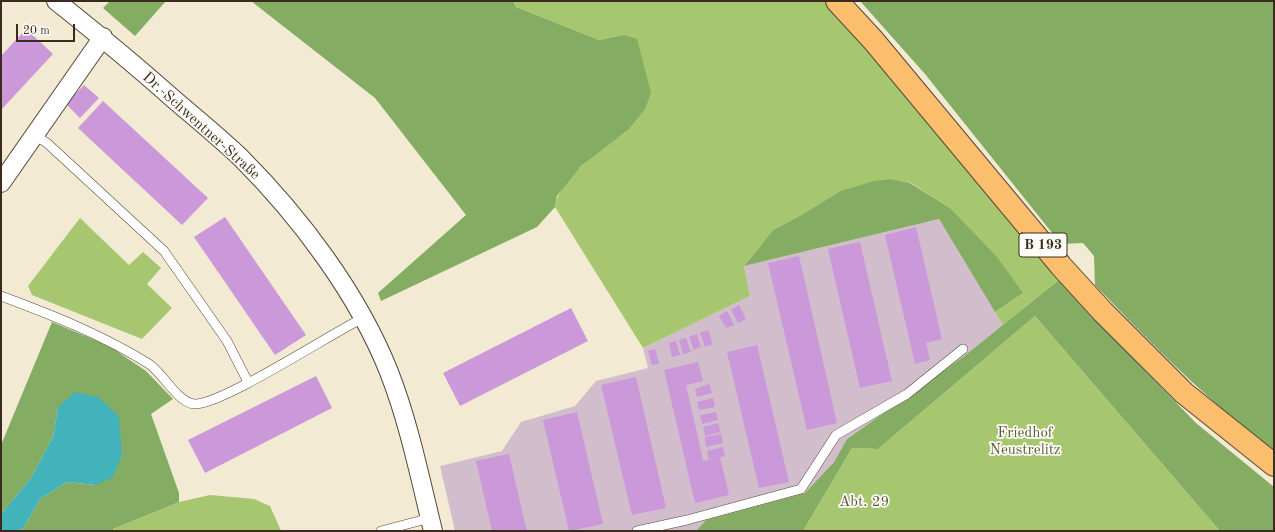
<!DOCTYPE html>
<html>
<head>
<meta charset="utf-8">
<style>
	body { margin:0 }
	#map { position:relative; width:1275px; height:532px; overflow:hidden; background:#f3ead3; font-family:"Old Standard TT",serif }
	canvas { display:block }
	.frame { position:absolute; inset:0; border:2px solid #3b2a1e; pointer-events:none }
	.scale { position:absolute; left:16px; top:24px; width:59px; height:18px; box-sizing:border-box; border:2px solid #3b2a1e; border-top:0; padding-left:5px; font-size:12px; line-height:14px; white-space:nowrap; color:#3b2a1e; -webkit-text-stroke:3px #fdfcf7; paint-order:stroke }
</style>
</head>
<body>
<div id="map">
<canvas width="1275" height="532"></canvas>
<div class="frame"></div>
<div class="scale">20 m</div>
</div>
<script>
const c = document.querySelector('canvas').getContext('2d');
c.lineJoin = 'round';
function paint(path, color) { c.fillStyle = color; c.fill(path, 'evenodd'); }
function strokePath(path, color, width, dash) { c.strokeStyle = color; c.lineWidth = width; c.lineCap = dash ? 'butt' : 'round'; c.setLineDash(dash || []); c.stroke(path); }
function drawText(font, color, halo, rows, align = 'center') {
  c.font = font + ' "Old Standard TT",serif'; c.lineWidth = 3.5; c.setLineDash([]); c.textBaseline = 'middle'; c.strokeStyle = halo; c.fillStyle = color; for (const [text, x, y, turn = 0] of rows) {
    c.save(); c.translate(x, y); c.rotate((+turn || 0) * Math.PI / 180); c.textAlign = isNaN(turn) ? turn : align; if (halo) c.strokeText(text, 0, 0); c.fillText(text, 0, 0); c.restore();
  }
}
const industrial = new Path2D(`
	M939 219 1003 325 963 357 847 439 834 462 805 493 706 520 696 531H455L440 466 502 451 521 422 575 406 596 381 648 368 643 348 750 296 744 266Z`);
const green = new Path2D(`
	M513 1H825L1059 280 1003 325 995 312 1023 293 950 208 911 183 892 179 805 213 773 230 744 266 750 296 643 348 555 207C560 175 603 149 628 130L623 35 599 40 516 7Z
	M80 218 129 265 143 252 161 268 147 284 172 308 142 339 32 295 28 286Z
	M1035 316 1220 531H803L852 448 878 449Z
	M210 495 254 499 270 506 281 531H114L113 529 179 502Z`);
const forest = new Path2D(`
	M110 1H166L135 36 103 8Z
	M251 1H513L516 7 599 40 623 35 637 39 651 93 645 109 628 130 581 166 557 196 555 207 537 227 381 301 378 293 466 215 375 98Z
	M860 1H1274V450C1208 402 1151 343 1095 285L1094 256 1083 243 1061 244 925 74Z
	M892 179 910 183 950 208 997 257 1023 293 995 312 939 219 744 266 773 230 805 213 841 191 874 181Z
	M1059 280 1085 309 1196 423 1274 487V531H1220L1035 316 878 449 852 448 803 531H696L706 520 805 493 834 462 847 439 963 357Z
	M52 322 109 346 146 371 173 399 151 414 179 493V502L113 529 114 531H16L23 529 40 499 67 482 95 485 58 407 53 437 31 478 1 514V445Z`);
const water = new Path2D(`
	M75 392 98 397 119 416 122 455 113 477 95 485 67 482 40 499 23 529 16 531 1 530V514L31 478 53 437 58 407Z`);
const building = new Path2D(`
	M26 29 53 54 1 110V56Z
	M84 85 99 98 80 118 66 104Z
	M103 101 208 198 182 225 78 128Z
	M225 217 306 335 275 355 194 237Z
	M916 227 942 339 926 343 930 360 915 364 885 235Z
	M860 242 892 381 860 388 828 249Z
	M799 256 837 423 807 430 768 263Z
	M739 305 746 319 738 323 731 310Z
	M571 308 588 341 460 406 443 373Z
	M727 311 734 325 726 328 719 316Z
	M708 330 713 344 705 347 700 333Z
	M697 334 701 347 694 350 689 337Z
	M686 338 691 352 683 354 679 340Z
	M676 341 680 355 672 357 669 343Z
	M757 345 789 482 759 488 727 352Z
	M655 349 659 364 652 365 648 351Z
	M698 362 703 381 686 385 699 442 703 461 709 460 707 451 723 447 725 456 720 457 729 495 695 503 664 370Z
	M316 376 332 408 205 473 188 440Z
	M636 377 666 508 632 515 601 385Z
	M709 384 712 393 697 397 695 389Z
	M713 398 715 407 699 410 697 402Z
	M577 412 603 524 569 531 543 420Z
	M716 412 718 420 702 424 700 415Z
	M718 423 721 432 705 436 703 427Z
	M721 434 723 443 706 447 705 437Z
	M509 454 523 515 527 531H492L478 470 476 461Z`);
const service = new Path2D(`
	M34 135 47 143 164 251 227 341 248 382
	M1 296C52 315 103 335 149 364 163 373 177 402 194 404 220 406 332 333 363 318
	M381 531 430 518
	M637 531 687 520 801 489 836 435 907 394 963 349`);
const minor = new Path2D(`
	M56 1C95 32 133 63 170 96 193 116 218 136 241 158 300 217 358 294 389 372 409 423 420 478 433 531
	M1 183 103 37`);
const primary = new Path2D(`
	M837 1 873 40 1061 266 1103 312 1184 393 1274 465`);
const shields = [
	[1043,245,48]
];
const shieldNames = [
	["B 193",1043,245]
];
const streetNames = [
	["Dr.-Schwentner-Straße",201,126,42]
];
const parkNames = [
	["Friedhof",1025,433],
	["Neustrelitz",1025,450],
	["Abt. 29",864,502]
];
paint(industrial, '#d1bdcc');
paint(green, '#a6c76f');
paint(forest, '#84ac62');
paint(water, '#43b3bb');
paint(building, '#cb98da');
strokePath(service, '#574739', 10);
strokePath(minor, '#574739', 20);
strokePath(primary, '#574739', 24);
strokePath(service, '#fff', 9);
strokePath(minor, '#fff', 18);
strokePath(primary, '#fabe6d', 22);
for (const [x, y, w] of shields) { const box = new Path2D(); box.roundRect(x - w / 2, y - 12, w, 24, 3); c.fillStyle = '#fdfcf7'; c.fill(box); strokePath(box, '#3b2a1e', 1); }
drawText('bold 14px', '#3b2a1e', null, shieldNames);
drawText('15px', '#3b2a1e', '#fdfcf7', streetNames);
drawText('15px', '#5b5936', '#fdfcf7', parkNames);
</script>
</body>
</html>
